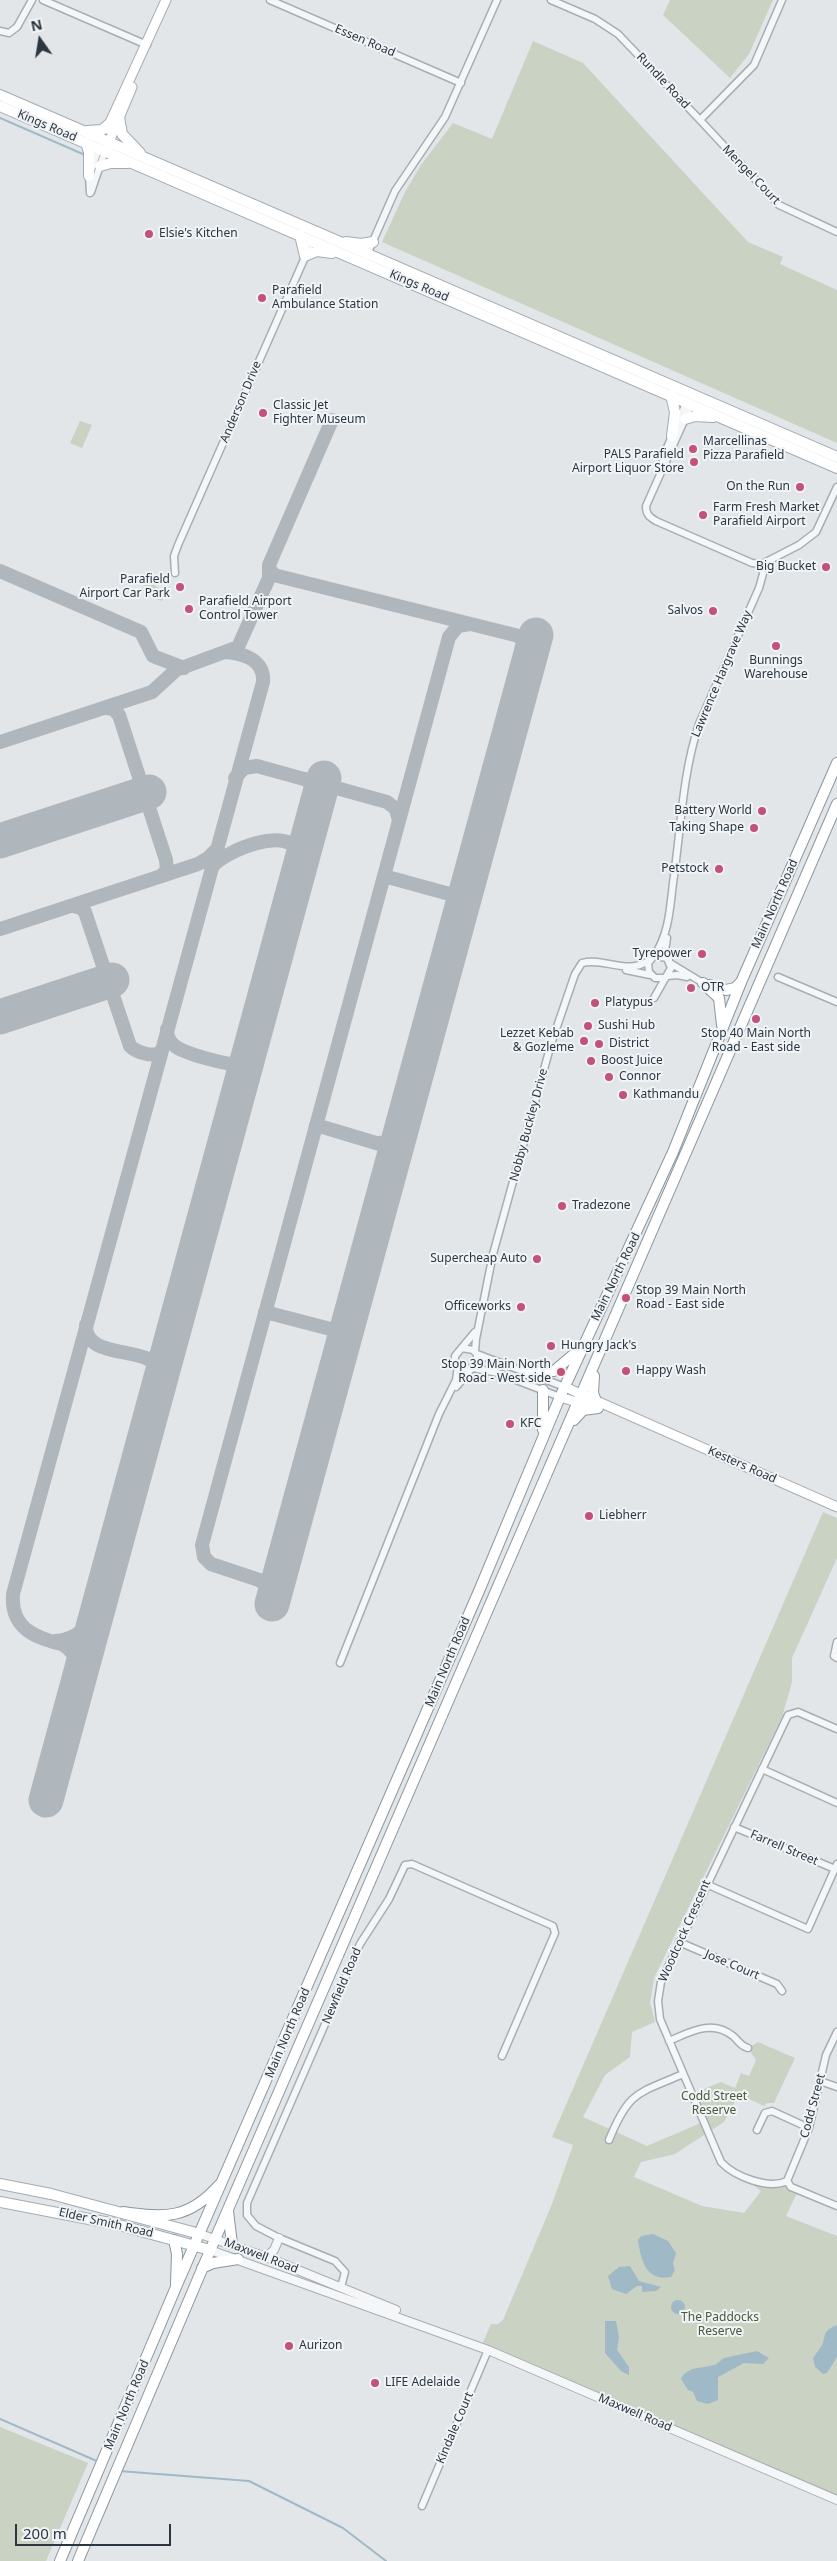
<!DOCTYPE html>
<html>
<head>
<meta charset="utf-8">
<style>
	body { margin:0 }
	#map { position:relative; width:837px; height:2561px; overflow:hidden; background:#e2e6e9; font-family:"Noto Sans",sans-serif }
	canvas { display:block }
	.north { position:absolute; left:15px; top:15px; width:50px; height:50px; -webkit-text-stroke:4px #f1f4f7; paint-order:stroke; rotate:347deg; font-size:14px; font-weight:700; line-height:20px; text-align:center; color:#2b3640 }
	.north::after { content:''; display:block; margin:auto; width:18px; height:22px; background:#2b3640; clip-path:polygon(50% 0,100% 100%,50% 72%,0 100%) }
	.scale { position:absolute; left:15px; top:2524px; width:156px; height:22px; box-sizing:border-box; border:2px solid #2b3640; border-top:0; padding-left:6px; font-size:15px; line-height:18px; white-space:nowrap; color:#2b3640; -webkit-text-stroke:4px #f1f4f7; paint-order:stroke }
</style>
</head>
<body>
<div id="map">
<canvas width="837" height="2561"></canvas>
<div class="north">N</div>
<div class="scale">200 m</div>
</div>
<script>
const c = document.querySelector('canvas').getContext('2d');
c.lineJoin = 'round';
function paint(path, color) { c.fillStyle = color; c.fill(path, 'evenodd'); }
function strokePath(path, color, width, dash) { c.strokeStyle = color; c.lineWidth = width; c.lineCap = dash ? 'butt' : 'round'; c.setLineDash(dash || []); c.stroke(path); }
function drawText(font, color, halo, rows, align = 'center') {
  c.font = font + ' "Noto Sans",sans-serif'; c.lineWidth = 4; c.setLineDash([]); c.textBaseline = 'middle'; c.strokeStyle = halo; c.fillStyle = color; for (const [text, x, y, turn = 0] of rows) {
    c.save(); c.translate(x, y); c.rotate((+turn || 0) * Math.PI / 180); c.textAlign = isNaN(turn) ? turn : align; if (halo) c.strokeText(text, 0, 0); c.fillText(text, 0, 0); c.restore();
  }
}
const green = new Path2D(`
	M670 0H773L749 54 730 78 663 15Z
	M533 41 583 63 748 242 783 257 780 264 837 290V443L382 242 405 192 421 165 453 123 492 139Z
	M80 421 92 425 82 448 70 443Z
	M146 580 165 592 162 601 156 599 144 588Z
	M823 1512 837 1518V1558L792 1658V1682L782 1717 654 1978 650 2003 655 2022 632 2032 630 2057 605 2075 583 2117 647 2146 703 2122 692 2094 721 2082 735 2088 741 2073 749 2076 756 2060 748 2048 758 2042 795 2058 774 2103H767L764 2106 739 2094 724 2122 675 2154 641 2162 634 2177 702 2206 744 2213 761 2191 748 2181 785 2186 797 2193 786 2216 837 2236V2499L481 2347 491 2324H498L503 2320 552 2204 573 2145 552 2137Z
	M0 2427 88 2463 46 2561H0Z`);
const water = new Path2D(`
	M653 2234 668 2241 676 2253 673 2264 675 2270 671 2277C646 2282 641 2260 638 2240L641 2236Z
	M630 2266 639 2281 661 2287 656 2291 642 2292V2286H637L626 2294 612 2289 608 2276 619 2267Z
	M671 2307a7 7 0 1 1 14 0a7 7 0 1 1-14 0Z
	M605 2321H616L619 2337 617 2350 629 2367V2375L621 2371 605 2353Z
	M837 2325V2357L827 2373 823 2374 815 2367 813 2358C816 2353 821 2348 823 2343 826 2332 824 2331 837 2325Z
	M757 2351 769 2358 763 2364 744 2363 718 2377V2400L708 2404 697 2401 693 2392 688 2390 681 2379 684 2374 692 2369 715 2365 724 2358Z`);
const stream = new Path2D(`
	M0 118 85 155
	M0 2419 99 2462
	M119 2471 249 2481 343 2528 386 2561`);
const taxiway = new Path2D(`
	M269 568 274 575 535 640
	M0 571 141 632 153 656 184 668
	M518 636 527 644 530 657
	M106 708 113 709 119 715 166 860 167 870 161 876
	M0 742 152 692 176 670 238 647 269 578V565L332 420
	M235 778 244 768 257 766 387 802 396 809 399 821
	M305 779C328 792 311 825 306 844
	M112 804C126 799 140 797 140 780
	M211 868C223 851 291 823 300 855 303 867 291 897 288 911
	M384 876 464 898
	M73 906 81 908 85 912 130 1046C136 1052 153 1058 160 1052
	M0 929 198 864 208 858 215 851
	M76 992C89 988 103 981 113 996
	M167 1029C167 1036 169 1042 175 1046 183 1053 229 1066 239 1064L248 1055 263 1000
	M316 1125 386 1146 392 1160 386 1187
	M226 1138C231 1118 250 1076 229 1064
	M379 1143C400 1142 402 1124 407 1108
	M265 1312 346 1333
	M86 1325C84 1363 158 1343 160 1374 161 1389 150 1416 146 1431
	M147 1359C173 1360 177 1314 183 1295
	M260 1581C284 1582 286 1553 291 1536
	M277 1586 211 1564 204 1557 202 1545 449 637 458 626 470 624
	M55 1641C95 1639 100 1597 109 1566
	M63 1645C92 1662 72 1701 66 1726
	M73 1647C43 1639 10 1634 13 1594L263 682C265 660 243 653 225 652`);
const runway = new Path2D(`
	M0 841 149 792
	M0 1017 112 980
	M272 1604 536 635
	M46 1800 324 778`);
const minor = new Path2D(`
	M43 0 147 45
	M270 0 461 83
	M551 0 595 19 618 34 700 120 754 65 782 0
	M0 31 9 33 17 27 32 0
	M700 120 779 205 837 232
	M91 192 105 151
	M90 193 89 176 99 148
	M366 257 395 191 445 117 497 0
	M692 403 646 506C646 514 649 517 656 521L752 563 762 564
	M662 466 663 457 687 401
	M175 573 174 556 178 545 313 239
	M667 938 665 951 669 960
	M654 956C669 934 670 908 673 883 681 830 682 775 699 724L759 588 763 574 762 564 799 545 816 532 837 487
	M670 963 703 983
	M626 970 650 975
	M667 976 677 975 687 977
	M778 977 837 1002
	M654 998 671 968 667 958 654 956 648 963 649 972 655 978H664
	M475 1352 476 1339 493 1254 551 1044 575 974 582 963C605 957 627 976 650 960
	M477 1354 565 1387
	M473 1368 498 1373 560 1397
	M470 1369 460 1368 455 1361V1356L475 1332
	M456 1387 477 1362V1354L473 1350 462 1348
	M837 1642 834 1656 837 1658
	M340 1663 439 1414 456 1380 458 1366
	M762 1769 837 1803
	M734 1827 835 1869
	M706 1884 808 1929 837 1864
	M679 1942 777 1984 782 1991
	M669 2041C690 2032 712 2019 733 2036 739 2041 740 2046 748 2048
	M820 2081 837 2087
	M757 2130 765 2113 772 2111 809 2128
	M609 2140C629 2091 637 2094 683 2074
	M787 2181C768 2190 734 2176 721 2162L660 2019 658 2001 661 1982 788 1715 798 1712 837 1729
	M787 2181 809 2128 826 2055 837 2032
	M787 2181 791 2187 837 2206
	M341 2287 345 2272 335 2261 279 2238 256 2226 247 2215V2203L360 1944 389 1899 405 1865 412 1864 553 1926 555 1933 502 2056
	M422 2506 488 2350`);
const tertiary = new Path2D(`
	M200 2234 266 2257 396 2310
	M210 2250 488 2350 837 2500
	M266 2257 274 2250 279 2238`);
const secondary = new Path2D(`
	M107 129 166 0
	M106 149 132 87
	M565 1387 837 1507
	M560 1397 597 1408`);
const primary = new Path2D(`
	M0 95 837 457
	M0 106 837 468
	M119 117 122 134 140 153
	M87 131 102 130 109 124
	M86 143 89 152V176
	M100 166 111 163H128
	M300 235 305 256 317 251 332 253
	M346 242 361 244 373 242
	M671 395 675 412 672 436
	M685 419 695 416 713 417
	M0 2184 51 2194 200 2234
	M0 2202 115 2224 210 2250`);
const trunk = new Path2D(`
	M703 983 719 998 722 1025
	M709 985 726 990 735 988 741 982
	M527 1373 554 1371 580 1349
	M594 1376 593 1393 596 1401
	M543 1390V1430
	M574 1420 583 1410 598 1408
	M228 2211 232 2244
	M123 2212C166 2218 189 2219 219 2185
	M174 2240 177 2254 176 2284
	M202 2268 213 2263 238 2259
	M60 2561 176 2287 479 1591 560 1397 673 1152 742 980 837 763
	M78 2561 206 2260 837 804`);
const markers = [
	[149,234,5,"#c45177"],
	[262,298,5,"#c45177"],
	[263,413,5,"#c45177"],
	[693,449,5,"#c45177"],
	[694,462,5,"#c45177"],
	[800,487,5,"#c45177"],
	[703,515,5,"#c45177"],
	[826,567,5,"#c45177"],
	[180,587,5,"#c45177"],
	[189,609,5,"#c45177"],
	[713,611,5,"#c45177"],
	[776,646,5,"#c45177"],
	[762,811,5,"#c45177"],
	[754,828,5,"#c45177"],
	[719,869,5,"#c45177"],
	[702,954,5,"#c45177"],
	[691,988,5,"#c45177"],
	[595,1003,5,"#c45177"],
	[756,1019,5,"#c45177"],
	[588,1026,5,"#c45177"],
	[584,1041,5,"#c45177"],
	[599,1044,5,"#c45177"],
	[591,1061,5,"#c45177"],
	[609,1077,5,"#c45177"],
	[623,1095,5,"#c45177"],
	[562,1206,5,"#c45177"],
	[537,1259,5,"#c45177"],
	[626,1298,5,"#c45177"],
	[521,1307,5,"#c45177"],
	[551,1346,5,"#c45177"],
	[626,1371,5,"#c45177"],
	[561,1372,5,"#c45177"],
	[510,1424,5,"#c45177"],
	[589,1516,5,"#c45177"],
	[289,2346,5,"#c45177"],
	[375,2383,5,"#c45177"]
];
const streetNames = [
	["Essen Road",365,41,23],
	["Rundle Road",663,81,47],
	["Kings Road",47,126,23],
	["Mengel Court",751,175,46],
	["Kings Road",419,286,23],
	["Anderson Drive",241,402,-67],
	["Lawrence Hargrave Way",722,674,-67],
	["Main North Road",775,904,-66],
	["Nobby Buckley Drive",529,1125,-75],
	["Main North Road",616,1277,-64],
	["Kesters Road",742,1465,24],
	["Main North Road",448,1662,-67],
	["Farrell Street",784,1848,23],
	["Woodcock Crescent",685,1931,-66],
	["Jose Court",732,1965,23],
	["Newfield Road",342,1986,-67],
	["Main North Road",288,2033,-67],
	["Codd Street",813,2106,-75],
	["Elder Smith Road",106,2223,13],
	["Maxwell Road",261,2256,21],
	["Main North Road",127,2405,-67],
	["Maxwell Road",635,2413,23],
	["Kindale Court",455,2428,-67]
];
const poiNames = [
	["Elsie's Kitchen",159,234],
	["Parafield",272,291],
	["Ambulance Station",272,305],
	["Classic Jet",273,406],
	["Fighter Museum",273,420],
	["Marcellinas",703,442],
	["Pizza Parafield",703,456],
	["PALS Parafield",684,455,"right"],
	["Airport Liquor Store",684,469,"right"],
	["On the Run",790,487,"right"],
	["Farm Fresh Market",713,508],
	["Parafield Airport",713,522],
	["Big Bucket",816,567,"right"],
	["Parafield",170,580,"right"],
	["Airport Car Park",170,594,"right"],
	["Parafield Airport",199,602],
	["Control Tower",199,616],
	["Salvos",703,611,"right"],
	["Bunnings",776,661,"center"],
	["Warehouse",776,675,"center"],
	["Battery World",752,811,"right"],
	["Taking Shape",744,828,"right"],
	["Petstock",709,869,"right"],
	["Tyrepower",692,954,"right"],
	["OTR",701,988],
	["Platypus",605,1003],
	["Sushi Hub",598,1026],
	["Lezzet Kebab",574,1034,"right"],
	["& Gozleme",574,1048,"right"],
	["Stop 40 Main North",756,1034,"center"],
	["Road - East side",756,1048,"center"],
	["District",609,1044],
	["Boost Juice",601,1061],
	["Connor",619,1077],
	["Kathmandu",633,1095],
	["Tradezone",572,1206],
	["Supercheap Auto",527,1259,"right"],
	["Stop 39 Main North",636,1291],
	["Road - East side",636,1305],
	["Officeworks",511,1307,"right"],
	["Hungry Jack's",561,1346],
	["Stop 39 Main North",551,1365,"right"],
	["Road - West side",551,1379,"right"],
	["Happy Wash",636,1371],
	["KFC",520,1424],
	["Liebherr",599,1516],
	["Aurizon",299,2346],
	["LIFE Adelaide",385,2383]
];
const parkNames = [
	["Codd Street",714,2097],
	["Reserve",714,2111],
	["The Paddocks",720,2318],
	["Reserve",720,2332]
];
paint(green, '#cad2c3');
paint(water, '#a0b9c6');
strokePath(stream, '#a0b9c6', 2);
strokePath(taxiway, '#afb7bd', 14);
strokePath(runway, '#afb7bd', 35);
strokePath(minor, '#a7aeb3', 9);
strokePath(tertiary, '#a7aeb3', 10);
strokePath(secondary, '#a7aeb3', 11);
strokePath(primary, '#a2acb4', 12);
strokePath(trunk, '#8a969f', 12);
strokePath(minor, '#f4f6f8', 6);
strokePath(tertiary, '#f4f6f8', 8);
strokePath(secondary, '#fff', 9);
strokePath(primary, '#fff', 10);
strokePath(trunk, '#fff', 10);
for (const [x, y, r, color] of markers) { const dot = new Path2D(); dot.arc(x, y, r, 0, 2 * Math.PI); c.fillStyle = color; c.fill(dot); strokePath(dot, '#f1f4f7', 2); }
drawText('12px', '#2b3640', '#f1f4f7', streetNames);
drawText('12px', '#2b3640', '#f1f4f7', poiNames, 'left');
drawText('12px', '#465a39', '#f1f4f7', parkNames);
</script>
</body>
</html>
